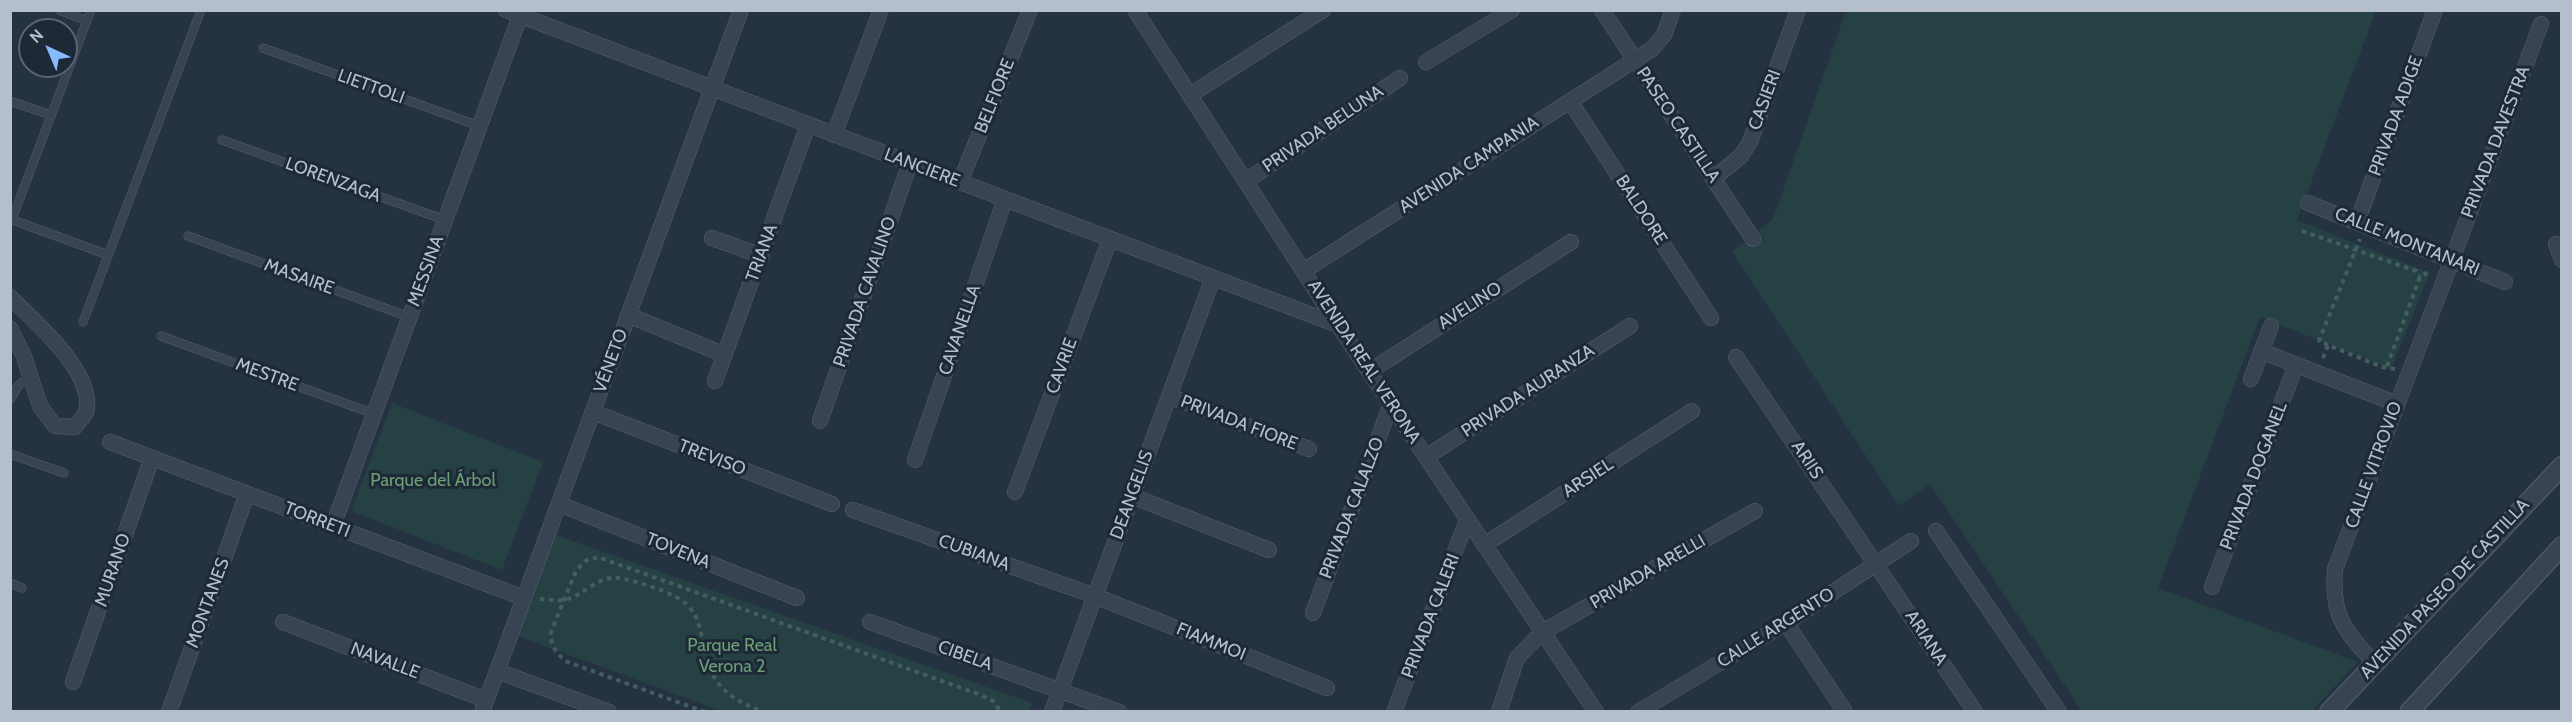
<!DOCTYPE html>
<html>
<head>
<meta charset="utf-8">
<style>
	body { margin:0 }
	#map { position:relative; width:2572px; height:722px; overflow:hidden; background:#243242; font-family:Cabin,sans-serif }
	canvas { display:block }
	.frame { position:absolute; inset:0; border:12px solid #b5bfcc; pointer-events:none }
	.north { position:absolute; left:18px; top:18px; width:60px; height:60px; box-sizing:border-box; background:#1d2937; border:2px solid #5a6573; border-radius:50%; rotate:316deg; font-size:16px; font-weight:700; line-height:24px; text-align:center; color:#b5bfcc }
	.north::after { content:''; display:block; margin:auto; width:21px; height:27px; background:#88bbfe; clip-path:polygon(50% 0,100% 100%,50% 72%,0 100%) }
</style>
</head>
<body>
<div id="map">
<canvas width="2572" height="722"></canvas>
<div class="frame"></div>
<div class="north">N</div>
</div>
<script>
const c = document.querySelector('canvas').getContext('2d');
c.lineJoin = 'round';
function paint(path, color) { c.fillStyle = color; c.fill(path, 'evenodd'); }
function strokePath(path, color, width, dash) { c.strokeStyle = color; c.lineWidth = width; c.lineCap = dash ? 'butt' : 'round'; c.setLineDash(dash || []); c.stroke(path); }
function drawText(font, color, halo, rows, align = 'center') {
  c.font = font + ' Cabin,sans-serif'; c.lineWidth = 6; c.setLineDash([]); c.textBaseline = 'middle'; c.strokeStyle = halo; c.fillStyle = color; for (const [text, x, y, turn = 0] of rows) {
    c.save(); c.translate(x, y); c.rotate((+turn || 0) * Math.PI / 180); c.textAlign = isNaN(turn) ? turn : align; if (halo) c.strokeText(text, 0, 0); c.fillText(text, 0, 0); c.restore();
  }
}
const green = new Path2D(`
	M1846 11H2376L2297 220 2430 273 2391 369 2260 317 2158 588 2358 662 2312 711H2082L1930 484 1899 506 1732 252 1773 219Z
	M392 403 543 462 502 570 351 511Z
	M553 534 1032 703 1029 712 721 711 518 636Z`);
const path = new Path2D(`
	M2302 231 2416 271 2420 277
	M2328 345 2319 341 2360 239
	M2323 358 2328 345 2382 367 2395 369
	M2387 366 2420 277 2430 271
	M540 599C547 599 556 601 563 600 582 598 597 575 618 578 634 580 680 594 689 607 699 618 701 631 703 645 710 684 728 699 764 712
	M705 712 565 661C556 652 550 645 551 632L576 571 585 561 598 557 981 695 993 701 1001 712`);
const service = new Path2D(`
	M59 10 87 21
	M263 48 479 126
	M10 101 51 115
	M222 140 445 220
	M10 219 108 255
	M12 219 91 10
	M188 236 409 317
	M83 322 201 10
	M161 336 374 414
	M10 400 18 386 30 375
	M10 454 64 473
	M10 583 22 588`);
const minor = new Path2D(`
	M506 10 1338 325
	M1135 10 1338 325 1596 712
	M1602 10 1753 239
	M1426 62 1512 10
	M1190 95 1323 10
	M1570 101 1711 318
	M834 135 881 10
	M1714 178 1741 156 1750 142 1798 10
	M1246 181 1400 78
	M960 182 1030 10
	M2308 203 2505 282
	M2357 222 2435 10
	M712 238 762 256
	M2556 244 2562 260
	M1305 270 1652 49 1664 35 1673 10
	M10 297C35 322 96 373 86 412 84 417 78 422 75 427L55 426 40 406 23 354 10 328
	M628 315 725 355
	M2261 351 2397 404
	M1736 357 1975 712
	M1370 371 1571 242
	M2251 379 2271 326
	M715 381 808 125
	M1169 396 1309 449
	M593 412 832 504
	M820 421 910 163
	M110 442 524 598
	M1426 457 1630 326
	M915 460 1005 199
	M1015 492 1110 239
	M1132 496 1269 550
	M559 504 797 598
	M853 510 1095 596 1327 688
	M333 526 520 16
	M1936 531 2059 712
	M1484 545 1692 411
	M2212 587 2296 365
	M1313 613 1391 404
	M283 622 486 700
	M870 622 1119 712
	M1786 623 1845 712
	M2375 663C2344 631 2331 615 2335 569L2541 24
	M497 671 609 712
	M73 682 152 458
	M169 712 247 494
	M482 712 741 10
	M1052 712 1213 278
	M1394 712 1467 520
	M1499 712 1517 658 1541 633 1755 511
	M1638 712 1786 623 1911 541`);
const tertiary = new Path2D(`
	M2329 712 2562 466
	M2409 712 2562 546`);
const streetNames = [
	["LIETTOLI",371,87,20],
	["BELFIORE",995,96,-68],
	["CASIERI",1765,100,-70],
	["PRIVADA ADIGE",2396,116,-70],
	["PASEO CASTILLA",1678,125,56],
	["PRIVADA BELUNA",1323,129,-34],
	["PRIVADA DAVESTRA",2496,142,-69],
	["AVENIDA CAMPANIA",1469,165,-33],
	["LANCIERE",922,168,21],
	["LORENZAGA",333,180,20],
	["BALDORE",1641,210,57],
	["CALLE MONTANARI",2407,242,22],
	["TRIANA",762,253,-70],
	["MESSINA",426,271,-70],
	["MASAIRE",299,277,20],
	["PRIVADA CAVALINO",865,292,-71],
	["AVELINO",1470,306,-33],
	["CAVANELLA",960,330,-71],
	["VÉNETO",611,361,-70],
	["AVENIDA REAL VERONA",1364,362,57],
	["CAVRIE",1062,366,-70],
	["MESTRE",267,375,20],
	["PRIVADA AURANZA",1528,391,-33],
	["PRIVADA FIORE",1239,423,21],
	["TREVISO",712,458,21],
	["ARIIS",1807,460,56],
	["CALLE VITROVIO",2374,465,-70],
	["PRIVADA DOGANEL",2254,476,-69],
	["ARSIEL",1588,478,-33],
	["DEANGELIS",1132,495,-70],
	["PRIVADA CALALZO",1352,508,-69],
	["TORRETI",317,520,21],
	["TOVENA",678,551,22],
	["CUBIANA",974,553,20],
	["MURANO",113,570,-71],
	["PRIVADA ARELLI",1648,572,-30],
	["AVENIDA PASEO DE CASTILLA",2445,589,-47],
	["MONTANES",208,603,-70],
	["PRIVADA CALERI",1431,616,-69],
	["CALLE ARGENTO",1776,628,-32],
	["ARIANA",1926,638,57],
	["FIAMMOI",1211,642,22],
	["CIBELA",965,656,20],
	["NAVALLE",385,661,21]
];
const parkNames = [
	["Parque del Árbol",433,481],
	["Parque Real",732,646],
	["Verona 2",732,667]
];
paint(green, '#264143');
strokePath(service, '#56626f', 9);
strokePath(minor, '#56626f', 16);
strokePath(tertiary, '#56626f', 20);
strokePath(path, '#445e60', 4, [4.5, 4.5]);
strokePath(service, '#384452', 8);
strokePath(minor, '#384452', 15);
strokePath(tertiary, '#384452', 18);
drawText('18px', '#b5bfcc', '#1d2937', streetNames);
drawText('18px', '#6b9e74', '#1d2937', parkNames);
</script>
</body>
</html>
